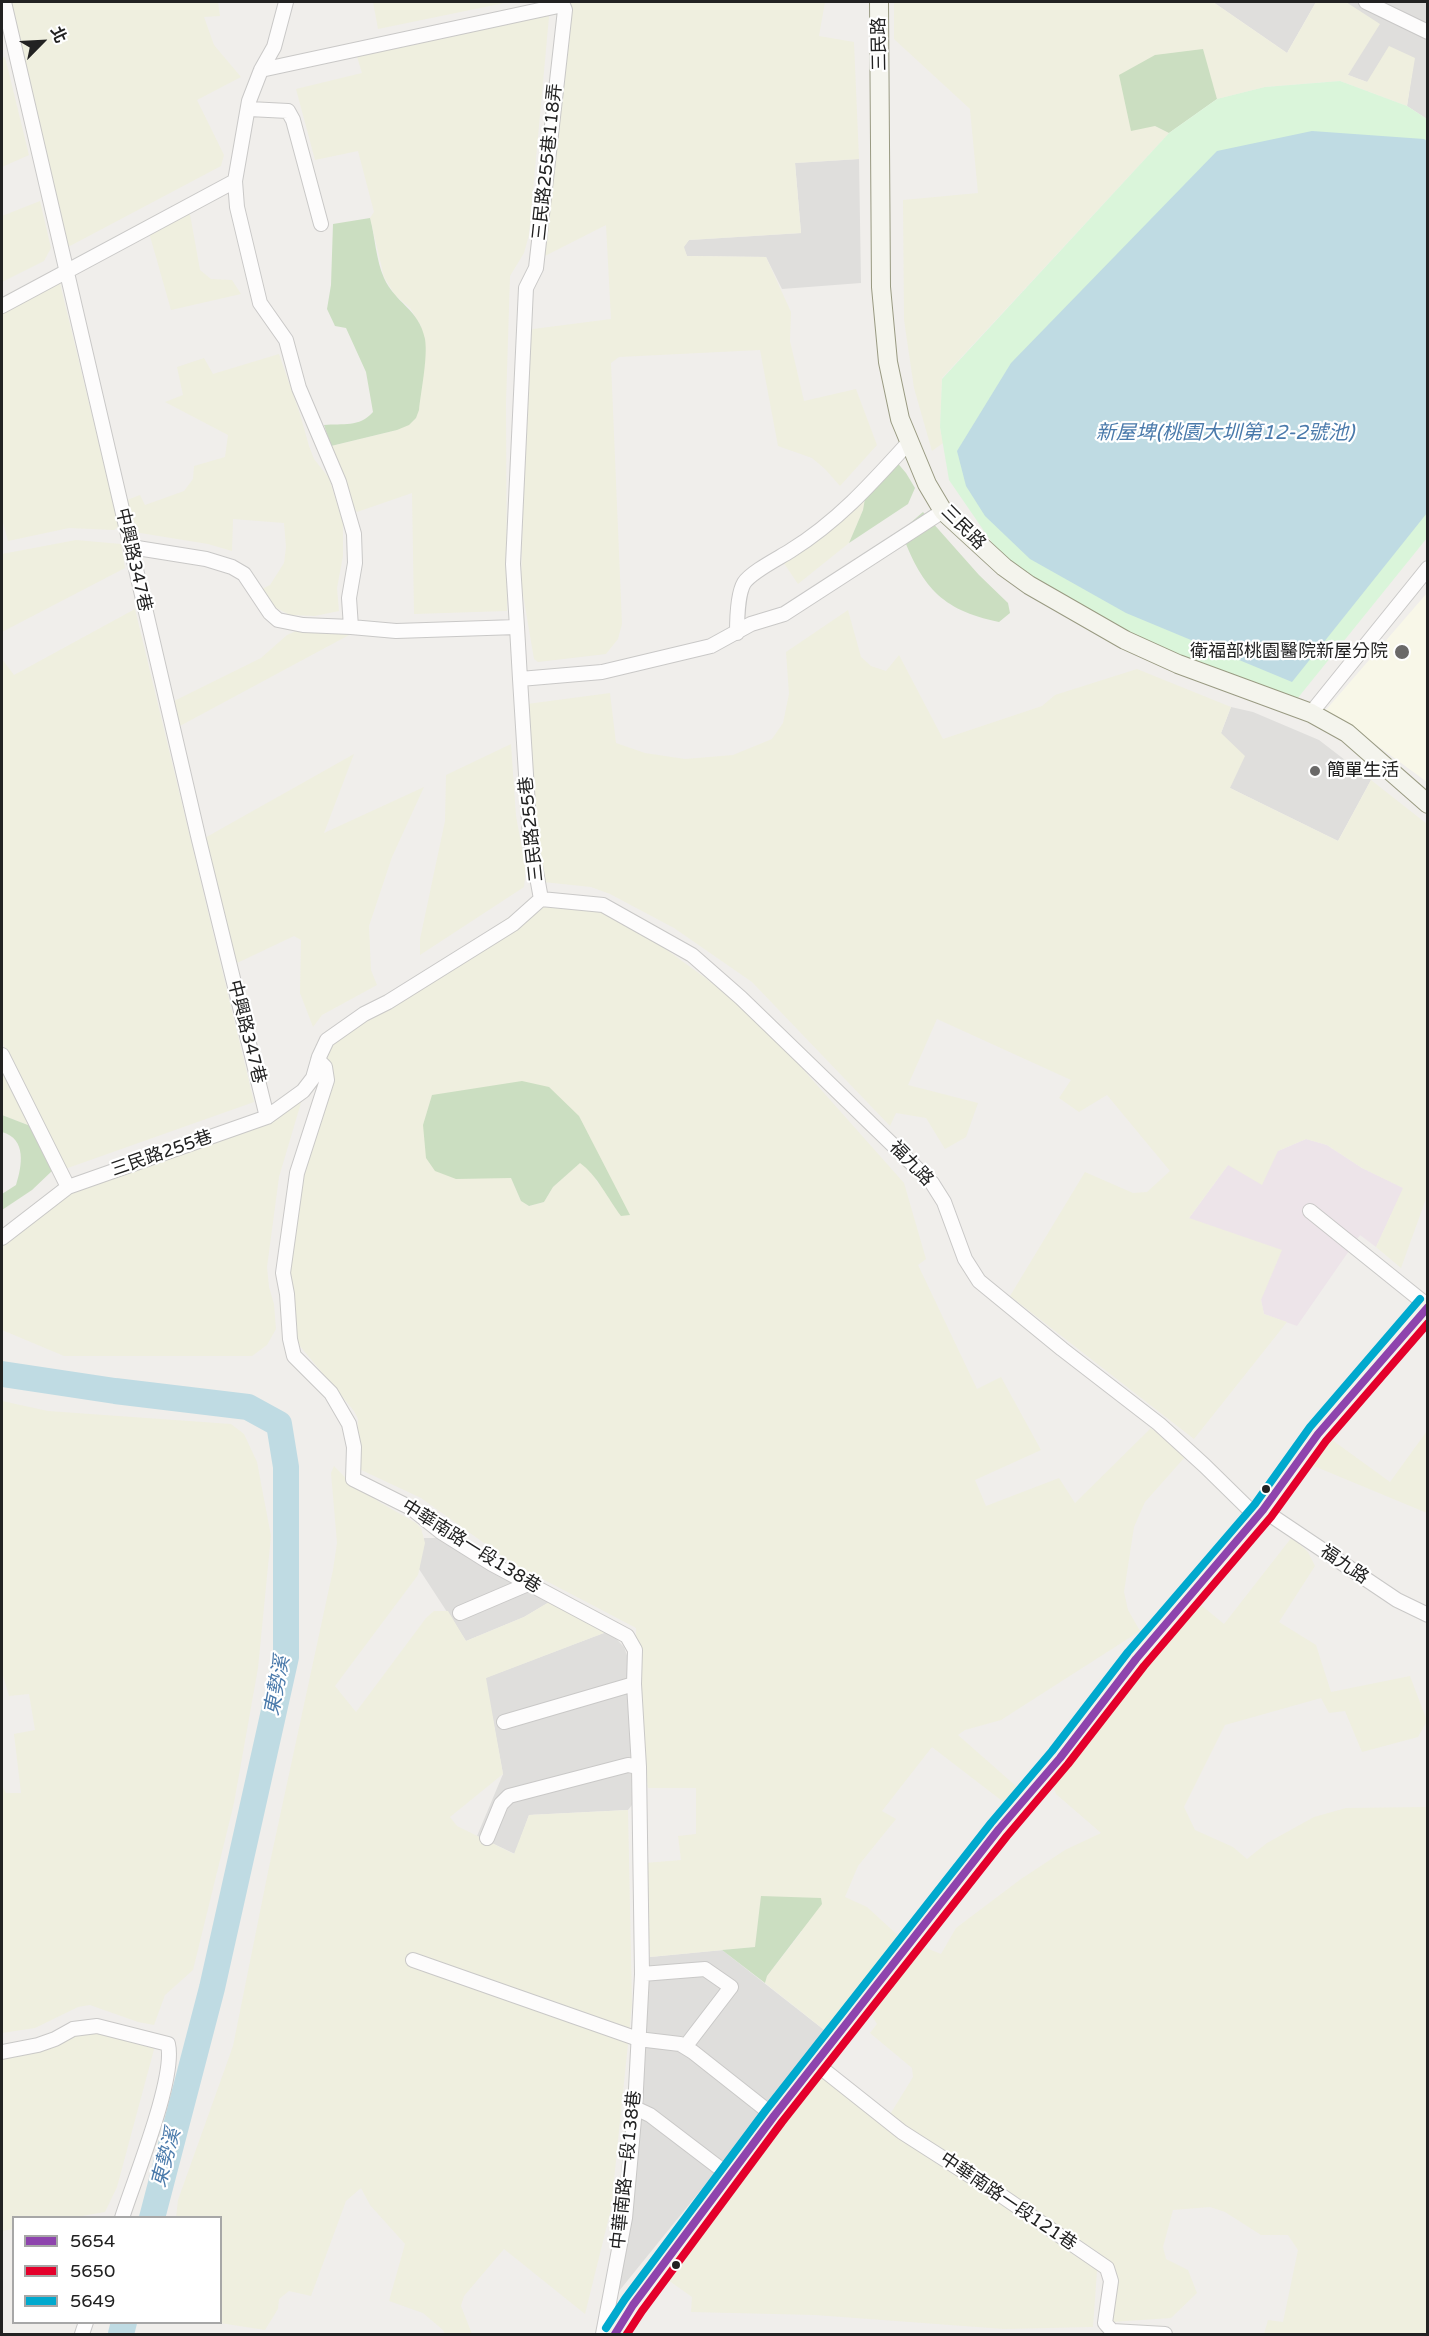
<!DOCTYPE html>
<html>
<head>
<meta charset="utf-8">
<style>
	body { margin:0 }
	#map { position:relative; width:1429px; height:2336px; overflow:hidden; background:#f0eeeb; font-family:"Varela Round","Noto Sans TC",sans-serif }
	canvas { display:block }
	.frame { position:absolute; inset:0; border:3px solid #222; pointer-events:none }
	.legend { position:absolute; left:12px; top:2216px; width:210px; height:108px; box-sizing:border-box; background:#fff; border:2px solid #a7a7a7; margin:0; padding:8px 10px; list-style:none; font-size:18px; color:#222 }
	.legend li { display:flex; align-items:center; gap:12px; height:30px }
	.legend b { width:30px; border:2px solid #a7a7a7 }
	.north { position:absolute; left:12px; top:12px; width:60px; height:60px; -webkit-text-stroke:4px #fff; paint-order:stroke; rotate:66deg; font-size:16px; font-weight:700; line-height:24px; text-align:center; color:#222 }
	.north::after { content:''; display:block; margin:auto; width:21px; height:27px; background:#222; clip-path:polygon(50% 0,100% 100%,50% 72%,0 100%) }
</style>
</head>
<body>
<div id="map">
<canvas width="1429" height="2336"></canvas>
<div class="frame"></div>
<ul class="legend">
<li><b style="height:8px;background:#8e44ad"></b>5654</li>
<li><b style="height:8px;background:#e4002b"></b>5650</li>
<li><b style="height:8px;background:#00a9ce"></b>5649</li>
</ul>
<div class="north">北</div>
</div>
<script>
const c = document.querySelector('canvas').getContext('2d');
c.lineJoin = 'round';
function paint(path, color) { c.fillStyle = color; c.fill(path, 'evenodd'); }
function strokePath(path, color, width, dash) { c.strokeStyle = color; c.lineWidth = width; c.lineCap = dash ? 'butt' : 'round'; c.setLineDash(dash || []); c.stroke(path); }
function drawText(font, color, halo, rows, align = 'center') {
  c.font = font + ' "Varela Round","Noto Sans TC",sans-serif'; c.lineWidth = 4.5; c.setLineDash([]); c.textBaseline = 'middle'; c.strokeStyle = halo; c.fillStyle = color; for (const [text, x, y, turn = 0] of rows) {
    c.save(); c.translate(x, y); c.rotate((+turn || 0) * Math.PI / 180); c.textAlign = isNaN(turn) ? turn : align; if (halo) c.strokeText(text, 0, 0); c.fillText(text, 0, 0); c.restore();
  }
}
const residential = new Path2D(`
	M1213 2H1316L1287 53Z
	M1346 2H1427V119L1407 106 1414 58 1367 82 1348 75Z
	M859 159 861 283 782 289 766 257 687 256 683 247 689 240 801 233 795 163Z
	M1231 707 1253 712 1319 740 1371 780 1338 841 1230 788 1221 733Z
	M424 1538H442L551 1601 524 1617 466 1641 419 1569Z
	M609 1631 624 1647 628 1658 632 1805 628 1810 529 1815 515 1854 477 1836 503 1774 485 1678Z
	M722 1950 828 2033 615 2296 645 2047 650 1957Z`);
const industrial = new Path2D(`
	M1306 1139 1327 1145 1362 1168 1404 1188 1376 1247 1360 1235 1297 1326 1264 1314 1261 1300 1189 1218 1228 1165 1278 1151Z`);
const education = new Path2D(`
	M1427 593V782L1371 741 1325 711Z`);
const farmland = new Path2D(`
	M6 2H218L220 16 204 17 214 45 241 77 197 100 224 155 221 166 68 247Z
	M373 2H509L378 29Z
	M569 2H825L819 36 854 42 859 159 795 163 801 233 689 240 684 247 687 256 766 257 791 312 790 341 804 401 856 389 877 445 840 486 825 469 812 458 778 446 760 350 619 357 611 363 622 624 618 639 606 654 538 662 534 659 521 583 528 334 533 329 611 319 606 225 539 259 554 87Z
	M894 2H1213L1287 53 1316 2H1346L1380 24 1348 75 1367 82 1389 46 1415 58 1407 106 1340 81 1265 87 1217 99 1202 49 1155 126 1169 133 942 378 940 427 943 443 932 451 914 388 904 320 903 200 978 193 970 109 894 39Z
	M550 6 529 235 524 253 510 276 506 403 507 611 414 614 412 493 357 512 351 505 331 446 397 430 421 326 410 308 395 295 384 277 370 218 374 212 358 151 315 160 296 89 362 73 355 50Z
	M5 57 29 155 2 167V58Z
	M40 201 51 248 44 261 2 282V216Z
	M188 203 200 270 211 279 232 280 241 294 171 310 146 222Z
	M57 271 119 526 114 530 69 528 8 541 2 519V299Z
	M279 354 300 414 309 446 314 459 329 478 343 523V556L337 588 339 611 315 616 290 615 274 607 262 589 270 585 284 563 286 547 284 523 233 519 232 551 208 544 134 532 127 500 140 495 145 505 184 491 193 479 194 466 225 457 228 435 165 402 183 395 177 367 204 358 213 374Z
	M868 481 863 510 849 543 798 584 781 559Z
	M76 540 121 544 125 568 2 632V554Z
	M135 609 254 1102 65 1169 2 1042V659L14 675Z
	M848 610 861 657 871 666 886 671 899 655 943 739 1042 706 1055 695 1137 669 1231 707 1221 733 1245 756 1230 788 1338 841 1371 780 1427 824V1196L1401 1268 1376 1247 1403 1188 1362 1168 1327 1145 1306 1139 1278 1151 1262 1185 1228 1165 1189 1218 1282 1250 1261 1300 1264 1314 1287 1322 1194 1439 1010 1296 1085 1172 1133 1193 1147 1192 1170 1171 1107 1095 1079 1112 1059 1098 1071 1080 937 1019 908 1085 978 1103 966 1137 945 1149 926 1118 896 1113 890 1126 752 982 674 928 610 894 591 887 543 882 532 836 527 704 610 693 616 743 645 753 685 759 733 755 772 739 783 723 789 694 786 652Z
	M307 626 362 628 178 727 174 701 261 658 287 635Z
	M511 744 516 816 526 870 524 887 420 955V939L445 821 446 775Z
	M354 754 324 833 424 787 392 857 369 926 371 970 377 985 322 1015 313 1027 300 993 301 940 294 936 235 964 203 839Z
	M536 898 600 911 641 931 752 1012 904 1183 926 1259 918 1265 977 1389 1001 1377 1041 1450 975 1480 986 1506 1059 1478 1075 1503 1151 1428 1185 1457 1145 1502 1134 1527 1124 1592 1128 1610 1140 1631 1001 1720 965 1730 958 1735 1017 1787 1006 1804 932 1747 882 1811 896 1819 858 1866 845 1897 867 1907 902 1939 828 2033 765 1983 767 1976 802 1931 755 1947 650 1957 645 1863 681 1860 678 1836 696 1834V1788H648L638 1732 636 1628 512 1563 421 1498 359 1469 357 1433 358 1419 354 1411 294 1339 283 1249 329 1069 321 1048ZM579 1116 599 1186 592 1171 580 1162 553 1187 544 1202 529 1206 521 1201 511 1178Z
	M2 1062 33 1127 2 1115Z
	M303 1096 279 1177 267 1267 269 1287 274 1304 276 1329 267 1345 252 1356H64L2 1330V1232L60 1186 266 1114Z
	M2 1401 48 1411 231 1424 244 1434 257 1462 271 1536 258 1668 234 1803 193 1970 165 1995 154 2025 138 2022 90 2005 78 2007 35 2028 2 2033V1785L6 1793H21L14 1734 35 1730 29 1694 9 1696 2 1672Z
	M1427 1431V1513L1309 1464 1328 1437 1390 1482Z
	M334 1466 347 1479 381 1503 416 1523 421 1528 425 1543 418 1575 335 1686 356 1712 426 1618 434 1611H448L466 1641 524 1617 551 1601 609 1631 486 1678 503 1774 450 1817 457 1826 514 1854 529 1815 628 1810 632 2005 611 2209 585 2314 504 2249 464 2296 461 2306 472 2334H445L443 2330 423 2313 389 2301 405 2244 370 2205 361 2188 346 2201 311 2296 289 2291 279 2299 278 2309 265 2330 220 2323V2218H176L178 2200 233 2046 269 1867 333 1570 337 1543 331 1473Z
	M1292 1537 1308 1552 1315 1566 1279 1622 1316 1645 1331 1692 1410 1676 1427 1721 1418 1737 1362 1752 1345 1711 1329 1713 1321 1698 1225 1725 1184 1807 1195 1830 1233 1847 1247 1859 1267 1843 1314 1817 1346 1808 1427 1807V2334H1264L1268 2320 1283 2322 1298 2250 1288 2235H1261L1225 2212 1210 2207 1173 2210 1163 2247 1166 2259 1188 2270 1197 2293 1171 2318 1112 2322 1108 2318V2263L1098 2252 919 2139 889 2116 913 2077 912 2068 870 2033 877 2024 872 2016 921 1946 941 1954 956 1928 1021 1879 1065 1850 1101 1833 1056 1794 1053 1786 1195 1600 1224 1624Z
	M75 2023 156 2042 117 2187 105 2212 76 2217 14 2218 13 2229 2 2231V2048L49 2036Z
	M819 2075 907 2143 1096 2263 1097 2271 1093 2327 1004 2329 815 2315 691 2312 692 2297 661 2275Z`);
const forest = new Path2D(`
	M1203 49 1217 99 1169 133 1155 126 1131 131 1119 75 1155 55Z
	M370 218C375 237 376 260 384 278 395 303 419 309 425 339 428 358 421 390 419 410L416 418 409 425 397 430 331 446 324 425C343 423 359 428 373 412L366 372 346 328 335 326 327 309 331 285 333 224Z
	M895 460 906 473 915 488 908 504 849 543 863 510 868 481Z
	M923 512 979 575 1008 603 1010 613 999 622C940 610 921 585 901 531Z
	M522 1081 549 1087 579 1116 630 1215 621 1216C608 1199 597 1175 580 1163L553 1187 544 1202 529 1206 521 1201 511 1178 456 1179 435 1171 426 1158 423 1125 432 1095Z
	M2 1115 33 1127 53 1170 32 1190 2 1210V1194L16 1185C22 1166 27 1139 2 1132Z
	M761 1896 821 1898 822 1904 767 1976 765 1983 722 1950 755 1947Z`);
const park = new Path2D(`
	M1340 81 1407 106 1427 119V538L1297 699 1156 650 1006 563 949 480 940 427 942 379 1169 133 1217 99 1265 87Z`);
const water = new Path2D(`
	M1312 131 1424 139 1427 141V513L1292 682 1126 613 1030 559 985 516 966 486 957 451 1011 363 1217 151Z`);
const river = new Path2D(`
	M2 1374 115 1391 248 1407 279 1424 286 1467V1657L212 1988 152 2218
	M121 2334 124 2322`);
const street = new Path2D(`
	M4 2 199 840 267 1117
	M286 2 274 47 261 70 249 101 235 181 237 207 260 303 286 340 299 388 339 482 354 534 355 563 349 598 351 627 396 631 517 627 520 679
	M1366 2 1428 32
	M261 70 563 5 565 10 536 268 526 288 513 564 517 627
	M249 109 288 111 293 120 321 224
	M2 306 235 181
	M131 547 206 559 232 567 244 574 270 613 278 620 303 625 351 627
	M737 633C737 620 738 593 744 583 751 572 779 558 790 551 838 521 871 484 909 442
	M1311 713 1428 568
	M541 899 603 905 692 955 741 998 932 1183 944 1202 965 1259 979 1281 1062 1349 1159 1424 1205 1466 1257 1517
	M2 1055 68 1187
	M318 1060 325 1067 327 1080 297 1173 283 1273 287 1294 290 1339 294 1356 331 1393 349 1424 354 1447 353 1479 411 1508 441 1532 492 1564 627 1636 635 1650 634 1684 639 1767 642 1974 635 2108 625 2218 603 2334
	M1310 1211 1428 1306
	M2 1238 68 1187 267 1117 303 1091 313 1078 319 1057 327 1040 364 1014 388 1002 513 924 541 899 530 838 520 679 602 672 711 646 751 624 784 614 943 511
	M1263 1510 1397 1600 1428 1615
	M460 1613 528 1584
	M504 1722 634 1684
	M487 1838 501 1804 509 1796 628 1765 639 1767
	M413 1960 638 2039 680 2044 693 2052 774 2116
	M642 1974 705 1969 731 1987 685 2047
	M2 2052 38 2045 55 2039 73 2029 97 2026 168 2044C176 2078 134 2180 122 2218
	M815 2063 902 2132 1002 2196 1107 2268 1111 2281 1105 2323 1112 2331 1165 2334
	M635 2108 650 2115 730 2176
	M82 2334 86 2322`);
const secondary = new Path2D(`
	M879 2 881 287 888 362 900 419 927 484 943 511 1004 567 1029 585 1125 640 1178 664 1311 713 1347 733 1428 804
	M615 2334 633 2305 774 2116 999 1829 1060 1758 1136 1659 1263 1510 1318 1434 1428 1306`);
const bus1 = new Path2D(`
	M615 2334 633 2305 774 2116 999 1829 1060 1758 1136 1659 1263 1510 1318 1434 1428 1307`);
const bus2 = new Path2D(`
	M627 2334 642 2311 782 2122 1007 1836 1068 1764 1144 1666 1271 1517 1326 1441 1428 1323`);
const bus3 = new Path2D(`
	M606 2328 625 2299 766 2110 991 1823 1052 1751 1128 1652 1255 1504 1310 1427 1420 1299`);
const markers = [
	[1402,652,8,"#6a6968"],
	[1315,771,6,"#6a6968"],
	[1266,1489,5,"#222"],
	[676,2265,5,"#222"]
];
const streetNames = [
	["三民路",880,44,-91],
	["三民路255巷118弄",548,162,-84],
	["三民路",963,528,45],
	["中興路347巷",133,560,77],
	["三民路255巷",532,829,-96],
	["中興路347巷",246,1032,76],
	["三民路255巷",162,1154,-19],
	["福九路",911,1164,46],
	["中華南路一段138巷",471,1547,32],
	["福九路",1344,1565,34],
	["中華南路一段138巷",627,2170,-84],
	["中華南路一段121巷",1008,2202,34]
];
const poiNames = [
	["衛福部桃園醫院新屋分院",1388,652],
	["簡單生活",1327,771,"left"]
];
const waterNames = [
	["新屋埤(桃園大圳第12-2號池)",1225,434],
	["東勢溪",278,1686,-79],
	["東勢溪",167,2158,-75]
];
paint(residential, '#dfdedc');
paint(industrial, '#ede4e9');
paint(education, '#f8f7e8');
paint(farmland, '#efefdf');
paint(forest, '#cbdec1');
paint(park, '#daf5da');
paint(water, '#bfdbe3');
strokePath(river, '#bfdbe3', 26);
strokePath(street, '#c9c8c7', 16);
strokePath(secondary, '#999a82', 20);
strokePath(street, '#fdfcfc', 14);
strokePath(secondary, '#f4f4ed', 18);
strokePath(bus1, '#8e44ad', 8);
strokePath(bus2, '#e4002b', 8);
strokePath(bus3, '#00a9ce', 8);
for (const [x, y, r, color] of markers) { const dot = new Path2D(); dot.arc(x, y, r, 0, 2 * Math.PI); c.fillStyle = color; c.fill(dot); strokePath(dot, '#fff', 2); }
drawText('18px', '#222', '#fff', streetNames);
drawText('18px', '#222', '#fff', poiNames, 'right');
drawText('italic 20px', '#4a7aab', '#fff', waterNames);
</script>
</body>
</html>
